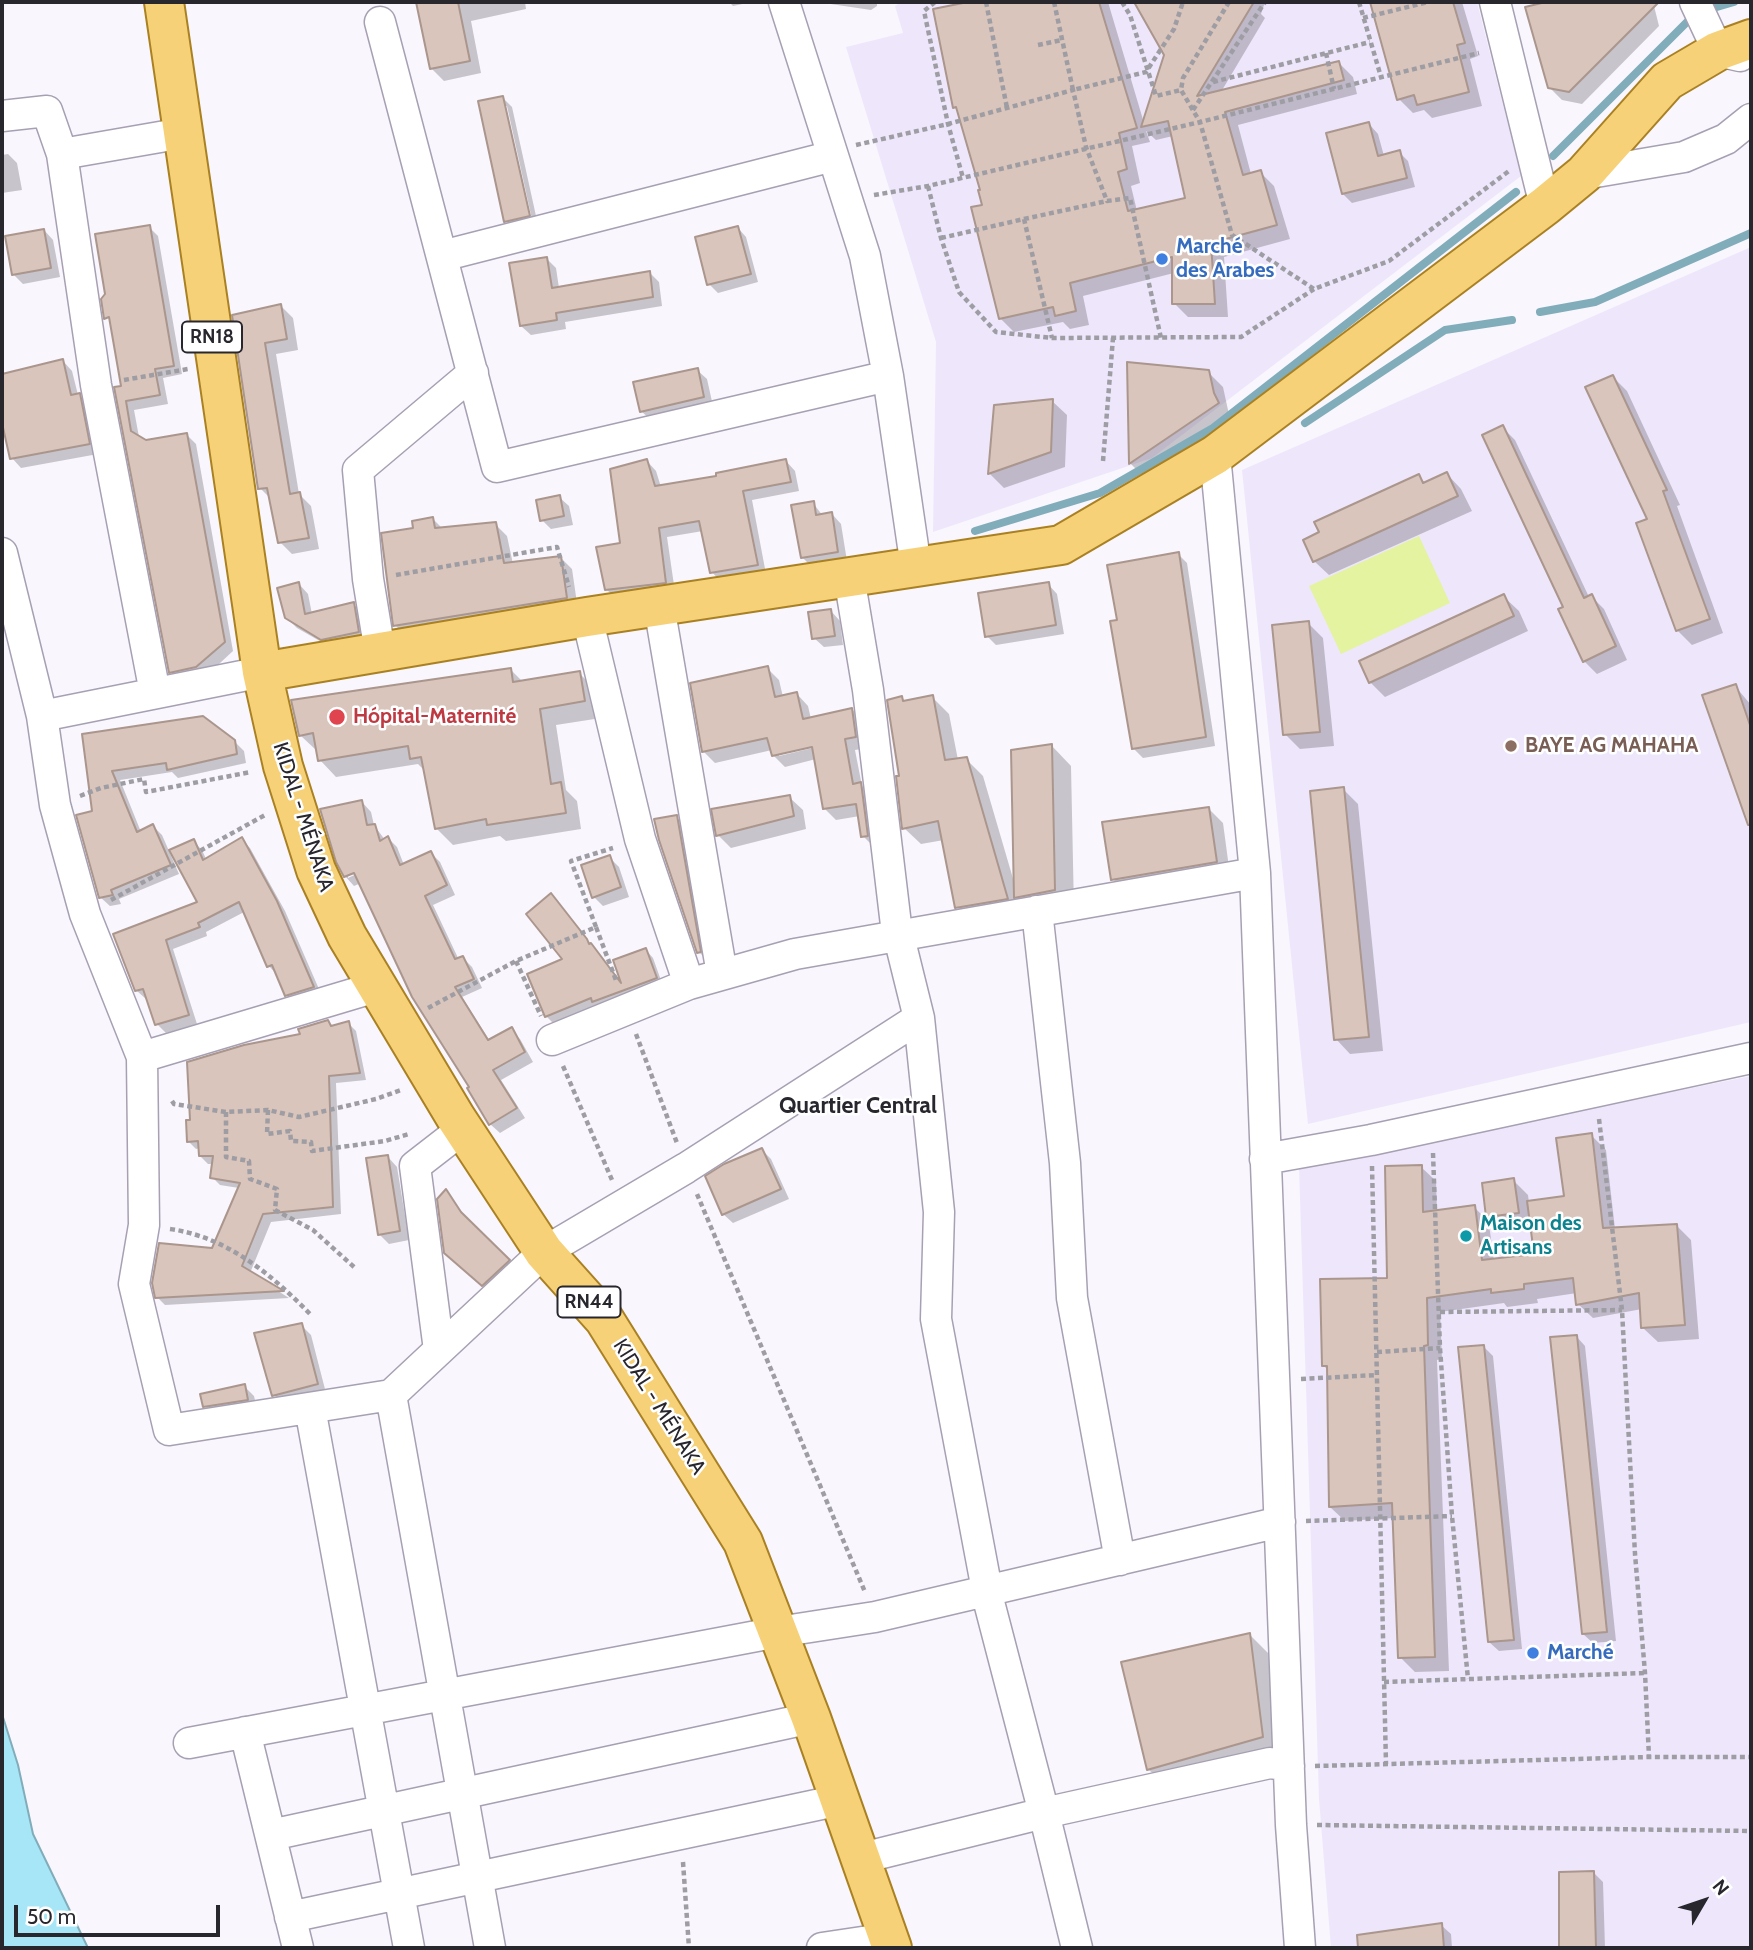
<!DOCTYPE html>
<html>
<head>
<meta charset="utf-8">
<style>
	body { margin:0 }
	#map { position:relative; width:1753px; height:1950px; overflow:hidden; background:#f9f6fe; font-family:Cabin,sans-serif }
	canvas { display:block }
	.frame { position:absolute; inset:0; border:4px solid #29272e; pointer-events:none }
	.north { position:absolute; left:1669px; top:1866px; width:70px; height:70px; -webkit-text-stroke:5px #fff; paint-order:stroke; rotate:51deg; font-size:19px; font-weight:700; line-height:28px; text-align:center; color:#29272e }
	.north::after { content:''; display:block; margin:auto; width:24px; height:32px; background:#29272e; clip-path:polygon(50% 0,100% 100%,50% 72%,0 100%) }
	.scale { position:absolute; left:14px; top:1905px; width:206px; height:32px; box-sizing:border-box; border:4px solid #29272e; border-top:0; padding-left:9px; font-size:21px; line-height:24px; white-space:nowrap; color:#29272e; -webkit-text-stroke:5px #fff; paint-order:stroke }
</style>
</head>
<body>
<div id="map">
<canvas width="1753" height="1950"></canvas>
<div class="frame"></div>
<div class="north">N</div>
<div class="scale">50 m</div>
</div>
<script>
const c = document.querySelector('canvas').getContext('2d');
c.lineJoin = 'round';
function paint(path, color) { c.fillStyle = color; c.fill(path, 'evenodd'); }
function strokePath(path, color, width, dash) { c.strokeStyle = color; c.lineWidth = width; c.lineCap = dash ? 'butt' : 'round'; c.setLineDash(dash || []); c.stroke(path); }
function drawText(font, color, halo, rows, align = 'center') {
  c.font = font + ' Cabin,sans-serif'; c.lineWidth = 5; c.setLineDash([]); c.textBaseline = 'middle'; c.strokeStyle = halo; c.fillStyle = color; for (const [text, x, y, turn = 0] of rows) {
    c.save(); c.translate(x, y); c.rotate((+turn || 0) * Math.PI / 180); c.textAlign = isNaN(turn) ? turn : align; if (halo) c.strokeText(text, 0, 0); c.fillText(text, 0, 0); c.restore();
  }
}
const built = new Path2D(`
	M901 2H1477L1521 176 1152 458 933 532 936 342 846 47 903 33 895 6Z
	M1751 247V1022L1308 1124 1242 470Z
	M1751 1076V1948H1331L1319 1799 1299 1167Z`);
const green = new Path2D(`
	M1419 536 1450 603 1341 654 1309 586Z`);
const water = new Path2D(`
	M2 1714 18 1765 33 1834 88 1948H2Z`);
const shadow = new Path2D(`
	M418 2H525L526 9 471 21 481 73 444 81 432 69Z
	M729 2H752L733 6Z
	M817 2H877V6L871 10Z
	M977 2H1108L1144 123 1166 55 1136 2H1265L1261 14 1265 18 1221 92 1339 63 1353 77 1357 94 1238 125 1251 174 1260 172 1274 186 1290 239 1224 257 1228 317H1188L1174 303V273L1083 296 1089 325 1070 329 1063 322 1014 332 1000 318 982 191 959 110 955 107 935 10ZM1146 131 1156 140 1173 136 1187 199 1137 211 1131 186 1140 183 1132 146 1150 142Z
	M1372 2H1462L1478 56 1470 59 1482 106 1432 118 1424 110 1413 113 1399 99Z
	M1540 2H1653L1659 26 1582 104 1562 100 1549 87Z
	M503 98 512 107 538 225 515 231 506 221ZM504 106H507L533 224H530Z
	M1369 124 1378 134 1384 156 1399 152 1408 161 1415 187 1352 203 1343 194Z
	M8 154 17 163 22 190 2 193V155Z
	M149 227 158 236 182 374 163 378 168 404 134 410 139 437 146 442 186 434 196 444 233 651 206 676 180 681 171 672 123 387Z
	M738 228 746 237 758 282 718 293 709 284Z
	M44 230 53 240 60 277 23 284 13 274Z
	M547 259 556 268 559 288 650 273 659 282 662 306 565 322 566 329 531 335 521 326Z
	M281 306 293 318 298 350 276 354 299 494 311 506 319 549 292 554 280 542 272 500 260 488 234 316Z
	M63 361 72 371 78 395 89 405 98 454 21 468 12 458 2 414V375Z
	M1129 364 1208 372 1223 387 1228 410 1232 418 1145 478 1131 464Z
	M697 370 707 379 713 406 651 420 641 411Z
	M1613 377 1627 391 1680 505 1677 506 1723 633 1692 645 1677 630Z
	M1052 401 1067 415 1065 467 1004 488 990 474 996 407Z
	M1502 427 1515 440 1589 597 1591 596 1604 609 1627 660 1597 674 1584 661Z
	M647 461 656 471 661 487 718 477 786 461 795 471 799 491 752 500 766 574 721 582 712 572 703 531 667 537 675 592 617 599 607 590Z
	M1447 474 1461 489 1472 511 1329 575 1314 561 1419 476 1426 484Z
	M559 497 569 506 573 525 551 529 542 520Z
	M813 503 823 516 832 514 841 524 847 561 812 567 802 557Z
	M433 519 443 529 495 524 507 536 513 564 560 557 572 569 578 610 407 637 395 625 415 529Z
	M1178 554 1187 563 1215 746 1143 758 1134 749 1119 622Z
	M299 584 308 594 312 614 353 604 363 613 368 641 332 648 297 628 287 618Z
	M1048 584 1057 594 1064 634 996 645 987 636Z
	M1504 597 1519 611 1528 631 1385 697 1370 682Z
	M831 611 840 621 843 645 824 647 814 638Z
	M1308 623 1323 638 1334 746 1300 749 1285 734Z
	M767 668 779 680 783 697 797 694 808 706 811 719 852 709 863 721 867 748 855 750 862 786 872 796 875 848 863 836 860 816 836 820 825 809 816 759 785 767 773 755 772 750 715 763 703 751ZM820 743 821 746 779 756V752Z
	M511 670 523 682 579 673 596 690 601 718 556 725 566 790 577 801 581 829 506 841 500 836 453 845 436 828 425 771 418 764 336 777 320 760 317 751 300 735Z
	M1735 686 1751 705V814L1743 806Z
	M932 697 949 714 958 760 966 759 983 776 1014 882 1052 746 1071 766 1074 910 974 924 957 907 944 840 921 844 904 828 901 777V698L906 703Z
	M84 736 234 741 244 751 246 763 178 778 172 772 120 780 141 832 153 826 162 835 179 874 119 899 121 904 110 906 100 897 94 812Z
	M1343 789 1358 804 1383 1051 1350 1054 1336 1039Z
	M789 797 803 810 806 829 731 848 718 835Z
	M362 802 371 812 374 825 385 840 388 838 397 847 404 865 431 853 440 862 455 895 433 905 459 960 463 958 472 967 482 988 462 997 490 1041 511 1030 520 1039 533 1062 501 1080 525 1118 500 1133 490 1124 361 883 354 886 345 876ZM363 871 348 878V874Z
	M1209 809 1223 823 1230 875 1127 893 1113 879Z
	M676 817 683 823 706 959 699 952Z
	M242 840 250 848 285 911 322 996 295 1004 286 995 278 976 269 966 246 911 206 932 207 936 173 949 197 1024 166 1033 157 1024 148 999H146L137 991 115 935 200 903 193 841 202 850 206 859Z
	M609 857 619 867 629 897 603 906 594 897Z
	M559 903 624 986 646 950 653 958 663 986 601 1008 598 1005 554 1024 546 1016 565 960Z
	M327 1022 333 1027 348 1023 356 1031 366 1080 336 1083 341 1214 271 1222 250 1273 289 1298 165 1305 157 1297 213 1250 239 1188 220 1185 212 1177 214 1164H208L200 1156V1148L196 1149 188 1141 191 1121 302 1035Z
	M1591 1135 1606 1150 1615 1229 1676 1225 1691 1240 1699 1339 1658 1342 1643 1328 1642 1309 1593 1318 1578 1304 1577 1293 1537 1299 1538 1303 1507 1307 1504 1303 1440 1312 1442 1359 1437 1360 1449 1671 1415 1672 1400 1657 1394 1518 1345 1521 1330 1507 1329 1371 1323 1365 1389 1280 1421 1167 1436 1181 1437 1212 1474 1207 1488 1221 1484 1184 1513 1180 1528 1195 1529 1203 1566 1198ZM1488 1217 1502 1231 1532 1227 1536 1256 1494 1261Z
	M762 1150 771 1159 789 1199 733 1223 723 1214Z
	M388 1157 397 1167 409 1240 389 1244 379 1234Z
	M446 1191 469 1222 517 1269 491 1293 455 1261Z
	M301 1325 311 1335 326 1393 284 1405 274 1395Z
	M1576 1336 1585 1346 1616 1641 1593 1643 1583 1634Z
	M1483 1346 1493 1356 1522 1649 1499 1651 1489 1642Z
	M244 1386 254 1396 257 1409 214 1416 205 1406Z
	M1250 1635 1269 1654 1281 1756 1168 1788 1148 1769Z
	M1593 1872 1603 1882 1605 1948H1561V1873Z
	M1441 1925 1451 1934 1452 1948H1399L1397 1931Z`);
const stream = new Path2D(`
	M1710 9 1734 2
	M1553 156 1688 21
	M1540 312 1595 302 1751 233
	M1305 423 1445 330 1512 320
	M975 531 1100 493 1213 428 1516 192`);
const building = new Path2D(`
	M416 2H458L470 61 430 69Z
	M968 2H1099L1137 128 1119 133 1127 169 1118 172 1128 211 1185 198 1168 121 1141 127 1164 55 1134 2H1254L1197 96 1339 61 1344 80 1225 112 1243 175 1261 170 1277 225 1211 243 1215 304H1172V257L1070 283 1076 311 1055 316 1053 307 999 319 971 207 982 205 978 190H980L956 107 953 108 933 9Z
	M1370 2H1453L1465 43 1457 45 1469 92 1417 105 1414 95 1397 100Z
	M1546 2H1659L1569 92 1548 88 1525 7Z
	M503 96 530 216 504 222 478 101Z
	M1369 122 1378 156 1400 150 1407 178 1342 194 1326 133Z
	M150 225 174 366 155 369 160 395 126 401 131 431 146 440 187 433 225 642 196 667 169 673 114 387 121 386 109 317 104 319 101 299 105 294 95 234Z
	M738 226 751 274 707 285 695 237Z
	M44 229 51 268 12 275 5 236Z
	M547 257 552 288 650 271 653 297 556 313 557 320 520 326 509 263Z
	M281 304 287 339 265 343 290 494 300 492 309 538 278 543 267 488 258 489 232 315Z
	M63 359 71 395 80 393 90 444 10 459 2 423V374Z
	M1127 362 1209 370 1214 393 1219 403 1129 464Z
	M698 368 704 397 640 412 633 382Z
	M1613 375 1667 490 1663 491 1710 619 1676 631 1636 523 1647 519 1585 387Z
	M1053 399 1051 452 988 474 994 405Z
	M1503 425 1584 598 1592 594 1616 646 1583 662 1558 609 1563 607 1482 435Z
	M647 459 655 486 716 476V473L786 459 791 482 743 491 758 565 710 573 699 521 659 528 666 583 605 590 596 547 620 543 610 469Z
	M1447 472 1458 496 1313 562 1303 540 1319 532 1314 522 1419 474 1423 483Z
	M560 495 564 516 540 521 536 500Z
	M814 501 816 515 832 512 838 552 801 558 791 505Z
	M433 517 435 528 496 522 504 563 561 556 567 598 393 626 381 533 413 528 412 521Z
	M1179 552 1206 737 1132 749 1110 621 1117 620 1107 565Z
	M299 582 305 614 354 602 359 632 321 640 285 618 277 588Z
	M1049 582 1056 625 985 637 978 593Z
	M1504 594 1514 616 1369 683 1359 661Z
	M831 609 835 636 812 639 808 612Z
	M1309 621 1320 732 1283 735 1272 625Z
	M768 666 775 697 797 692 803 719 852 708 856 737 845 739 853 784 861 782 868 836 861 837 856 804 823 809 812 747 772 756 767 738 702 752 690 683Z
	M511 668 513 682 580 671 585 701 540 709 551 784 561 782 566 813 487 825 486 819 435 829 421 757 410 759 408 746 318 761 313 733 299 736 291 700Z
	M1736 684 1751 728V825H1748L1702 695Z
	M933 695 945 760 967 757 1008 899 955 908 938 821 902 829 896 776H899L887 700 902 696 903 701Z
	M203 716 235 740 237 754 167 770 166 763 112 771 137 832 153 824 171 865 111 890 113 895 99 898 76 815 92 811 82 734Z
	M1052 744 1055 890 1014 898 1011 750Z
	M1344 787 1369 1037 1334 1040 1310 791Z
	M790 795 794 816 716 836 711 809Z
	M362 800 367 825 375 824 380 841 388 836 400 865 431 851 447 885 425 896 455 959 463 956 474 979 455 987 488 1040 512 1027 525 1052 493 1070 517 1108 489 1125 467 1088 469 1087 412 997 354 873 344 877 336 862 320 809Z
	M1209 807 1217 862 1111 880 1102 822Z
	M677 815 701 952 697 953 659 840 654 819Z
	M242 837 277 901 314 987 285 996 272 965 267 967 239 902 198 923 200 927 166 940 189 1015 155 1025 143 989 135 991 113 934 197 902 169 850 194 839 203 860Z
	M610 855 621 887 592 898 581 865Z
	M551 893 587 939 589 944 591 943 621 983 613 960 646 948 657 978 592 1002 591 998 545 1017 527 974 562 959 526 914Z
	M328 1020 331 1026 349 1021 360 1073 329 1076 333 1207 263 1214 242 1266 284 1291 155 1298 152 1283 159 1243 212 1248 240 1183 210 1178 213 1156H199L198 1141 187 1142 186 1120H190L187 1062 244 1045 300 1034 298 1029Z
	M1592 1133 1603 1228 1677 1224 1685 1325 1641 1328 1639 1293 1576 1305 1573 1278 1524 1284V1289L1491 1293V1289L1427 1298 1428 1345 1424 1346 1435 1657 1398 1658 1392 1503 1329 1507 1327 1366H1322L1320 1279 1387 1278 1385 1166 1422 1165 1423 1212 1475 1205 1482 1260 1534 1254 1527 1201 1564 1196 1556 1138Z
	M762 1148 781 1189 722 1215 705 1176 724 1164Z
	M388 1155 400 1231 378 1235 366 1158Z
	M1514 1178 1519 1213 1486 1217 1482 1183Z
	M446 1189 461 1212 510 1260 482 1286 444 1253 437 1199Z
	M302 1323 318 1384 272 1396 254 1333Z
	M1577 1335 1607 1632 1582 1634 1550 1337Z
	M1484 1345 1514 1640 1488 1642 1458 1347Z
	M245 1384 248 1400 203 1407 200 1394Z
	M1250 1633 1263 1737 1147 1770 1121 1662Z
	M1594 1871 1596 1948H1559V1872Z
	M1442 1923 1444 1948H1358L1357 1935Z`);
const path = new Path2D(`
	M935 2 924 11 948 124 963 178
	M986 2 1007 108
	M1054 2 1073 90 1146 72 1174 29 1183 2
	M1122 2 1130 15 1156 96 1181 90
	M1229 2 1183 78 1181 90 1200 122 1232 235 1314 289 1389 261 1509 171
	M1359 2 1381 77
	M1363 18 1428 2
	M1038 45 1062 40
	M1326 53 1334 89
	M1213 82 1370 42
	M1193 110 1265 2
	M856 145 948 124 1073 90 1086 147 1107 201 1130 198 1161 338
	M928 186 941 238 959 292 996 332 1052 338 1241 337 1314 289
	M874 195 928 186 1200 122 1479 53
	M1024 219 1107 201
	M941 238 1024 219 1052 338
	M124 380 188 369
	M1103 461 1113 338
	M396 575 557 547 569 587
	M80 796 101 788 144 779 146 792 251 772
	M111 900 265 815
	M596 927 571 861 613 848
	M516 961 541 1016
	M428 1008 516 961 596 927 617 983
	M636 1034 677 1143
	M563 1066 612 1180
	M172 1101 174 1104 226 1112 268 1110 299 1117 376 1099 401 1090
	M268 1110 267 1134 290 1131 291 1141 311 1142 312 1151 385 1141 409 1134
	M226 1112V1157L249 1161 250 1179 277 1189 275 1210 313 1230 354 1267
	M1599 1119 1622 1310 1635 1554 1645 1673 1649 1757
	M1433 1153 1440 1348 1452 1516 1468 1679
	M1372 1166 1386 1764
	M697 1194 865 1592
	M170 1229C227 1237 271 1274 310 1314
	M1440 1312 1622 1310
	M1377 1352 1440 1348
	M1301 1379 1377 1375
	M1306 1521 1452 1516
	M1384 1682 1645 1673
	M1315 1766 1649 1757H1751
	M1317 1825 1751 1831
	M683 1862 689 1948`);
const minor = new Path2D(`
	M784 2 865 256 888 376 916 567
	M1495 2 1545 206
	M1695 2 1718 51 1740 56
	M380 22 497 467 888 376
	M2 116 47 111 62 154
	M1584 174 1684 157 1726 139 1751 119
	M442 256 833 156
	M1215 455 1255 873 1291 1825 1300 1948
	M2 553 42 716 55 805 85 914 142 1057 144 1225 134 1284 169 1430 391 1395 544 1252 686 1168 919 1018
	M849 577 868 690 896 925 919 1018 939 1212 936 1319 990 1606 1044 1813 1077 1948
	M659 606 722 974
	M587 617 640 839 689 984
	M380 652 368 579 358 470 473 373
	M155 693 96 385 62 154 183 133
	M42 716 262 672
	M1037 911 1065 1163 1072 1298 1120 1560
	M552 1040 689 984 795 954 1255 873
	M142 1057 376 987
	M1265 1159 1371 1140 1751 1058
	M439 1350 415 1166 464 1128
	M391 1395 490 1948
	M310 1408 409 1948
	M245 1732 298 1948
	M189 1743 778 1632 875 1617 1280 1522
	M271 1835 811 1718
	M862 1858 1044 1813 1270 1763 1289 1766
	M290 1917 840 1800
	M822 1948 889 1938`);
const major = new Path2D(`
	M164 2 262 672 283 766 316 870 347 936 456 1118 544 1252 604 1319 743 1542 811 1718 892 1948
	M262 672 587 617 1061 545 1215 455 1545 206 1584 174 1667 81 1718 51 1751 39`);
const markers = [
	[1162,259,7,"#3f7fe0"],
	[337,717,9,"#e0444e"],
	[1511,746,7,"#8d6e63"],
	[1466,1236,7,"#0f9aa8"],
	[1533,1653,7,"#3f7fe0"]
];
const shields = [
	[212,337,60],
	[589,1302,63]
];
const shieldNames = [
	["RN18",212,337],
	["RN44",589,1302]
];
const shopNames = [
	["Marché",1176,247],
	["des Arabes",1176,271],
	["Marché",1547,1653]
];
const healthNames = [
	["Hópital-Maternité",353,717]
];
const educationNames = [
	["BAYE AG MAHAHA",1525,746]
];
const streetNames = [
	["KIDAL - MÉNAKA",303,817,72],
	["KIDAL - MÉNAKA",659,1407,58]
];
const cultureNames = [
	["Maison des",1480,1224],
	["Artisans",1480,1248]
];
const neighbourhoodNames = [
	["Quartier Central",858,1106]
];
paint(built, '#eee7fc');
paint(green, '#e3f3a0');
paint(water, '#a7e6f6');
strokePath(water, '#81adba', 2);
paint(shadow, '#0003');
strokePath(stream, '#81adba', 8);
paint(building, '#d9c5bb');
strokePath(building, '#aa968d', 2);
strokePath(minor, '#a7a0b2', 33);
strokePath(major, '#aa8122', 42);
strokePath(path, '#9f9da4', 4.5, [5, 3.5]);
strokePath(minor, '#fff', 30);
strokePath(major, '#f6d177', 38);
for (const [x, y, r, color] of markers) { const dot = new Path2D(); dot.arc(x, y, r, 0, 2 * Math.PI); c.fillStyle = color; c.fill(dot); strokePath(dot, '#fff', 2.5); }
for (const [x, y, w] of shields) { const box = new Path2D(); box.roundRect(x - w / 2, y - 15.5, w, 31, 5); c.fillStyle = '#fff'; c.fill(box); strokePath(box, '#29272e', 2); }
drawText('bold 19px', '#29272e', null, shieldNames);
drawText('bold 21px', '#366cbe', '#fff', shopNames, 'left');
drawText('bold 21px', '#be3a42', '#fff', healthNames, 'left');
drawText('bold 21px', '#785e54', '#fff', educationNames, 'left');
drawText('21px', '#29272e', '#fff', streetNames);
drawText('bold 21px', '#0d838f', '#fff', cultureNames, 'left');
drawText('bold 23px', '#29272e', '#fff', neighbourhoodNames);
</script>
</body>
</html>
